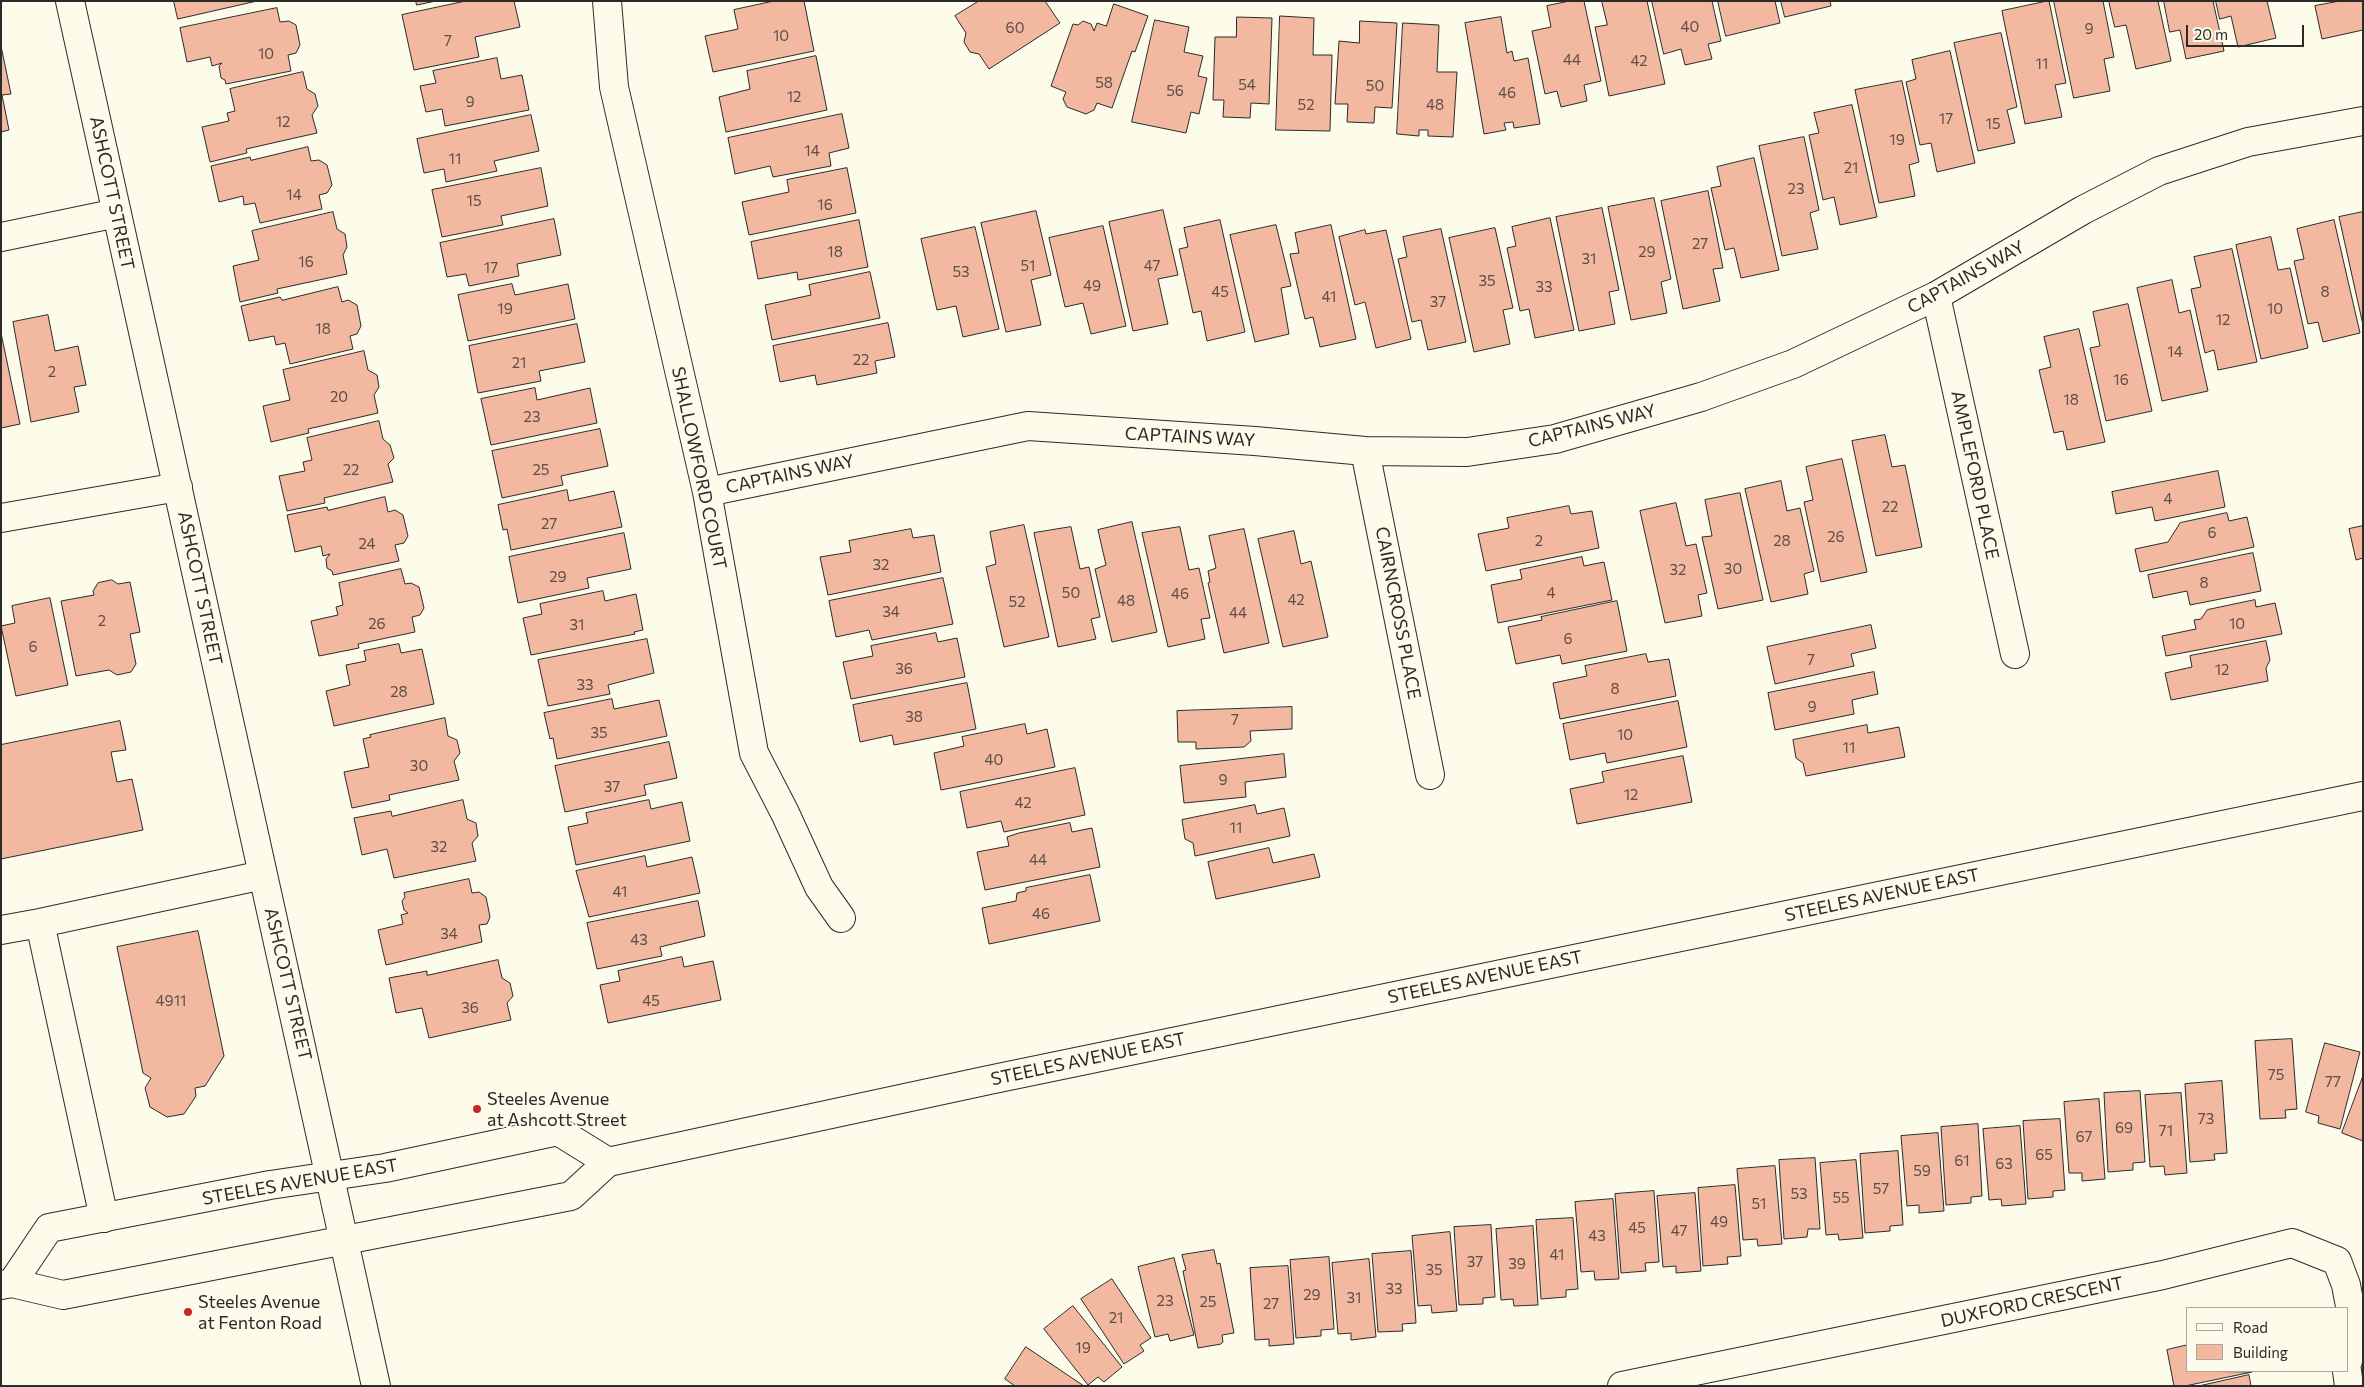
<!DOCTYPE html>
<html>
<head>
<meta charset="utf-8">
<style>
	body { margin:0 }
	#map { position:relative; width:2364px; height:1387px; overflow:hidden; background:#fdfbea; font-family:Commissioner,sans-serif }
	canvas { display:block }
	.frame { position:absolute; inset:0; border:2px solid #2b2b2b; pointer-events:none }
	.legend { position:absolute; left:2186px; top:1307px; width:162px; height:65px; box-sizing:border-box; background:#fdfbea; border:1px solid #a9a89e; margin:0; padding:6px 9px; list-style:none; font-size:15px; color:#2b2b2b }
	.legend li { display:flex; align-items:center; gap:10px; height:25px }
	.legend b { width:25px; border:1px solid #a9a89e }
	.scale { position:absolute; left:2186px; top:25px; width:118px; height:22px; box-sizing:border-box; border:2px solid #2b2b2b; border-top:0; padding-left:6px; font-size:15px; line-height:18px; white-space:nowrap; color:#2b2b2b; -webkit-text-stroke:4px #fdfbea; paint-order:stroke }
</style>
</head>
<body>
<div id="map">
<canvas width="2364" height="1387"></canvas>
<div class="frame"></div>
<ul class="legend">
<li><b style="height:6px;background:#fdfbea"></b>Road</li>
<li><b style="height:14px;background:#f2b8a0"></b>Building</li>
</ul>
<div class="scale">20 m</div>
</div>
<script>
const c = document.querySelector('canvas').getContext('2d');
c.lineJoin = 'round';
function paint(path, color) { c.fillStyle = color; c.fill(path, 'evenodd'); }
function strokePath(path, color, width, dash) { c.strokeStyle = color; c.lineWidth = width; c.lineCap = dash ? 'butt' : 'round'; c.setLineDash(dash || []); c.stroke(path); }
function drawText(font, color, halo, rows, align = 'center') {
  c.font = font + ' Commissioner,sans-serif'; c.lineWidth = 4; c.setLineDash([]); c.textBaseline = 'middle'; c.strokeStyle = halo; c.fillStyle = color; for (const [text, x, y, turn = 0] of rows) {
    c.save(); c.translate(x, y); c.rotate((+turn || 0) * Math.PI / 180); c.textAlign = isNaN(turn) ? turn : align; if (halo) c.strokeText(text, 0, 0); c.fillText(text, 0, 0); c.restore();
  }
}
const building = new Path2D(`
	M174 1H257L178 19Z
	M416 1H436L417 5Z
	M466 1H514L520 27 475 37 479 57 414 70 402 15Z
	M774 1H804L814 51 713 72 705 36 738 29 734 10Z
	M979 1H1045L1060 23 989 69 979 54 970 52 964 42 966 33 955 16Z
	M1570 1H1584L1601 81 1584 85 1587 101 1561 107 1557 91 1545 94 1532 31 1551 27 1547 6Z
	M1602 1H1647L1665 84 1609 96 1595 27 1607 25Z
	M1652 1H1712L1721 41 1708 44 1712 59 1685 65 1681 49 1664 54Z
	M1718 1H1775L1780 23 1726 36Z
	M1781 1H1830L1831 6 1785 17Z
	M2049 1 2066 83 2055 85 2062 117 2025 124 2002 11Z
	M2054 1H2103L2114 57 2104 59 2110 91 2074 98Z
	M2109 1H2158L2171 61 2136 69 2126 25 2115 27Z
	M2164 1H2213L2224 51 2186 59 2180 30 2170 32Z
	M2216 1H2267L2276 38 2238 47 2231 16 2220 19Z
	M2340 1H2363V30L2322 39 2315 6Z
	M1114 4 1148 16 1135 52 1132 51 1112 108 1097 103 1094 110 1086 114 1067 107 1063 99 1066 92 1051 86 1073 24 1078 25 1083 21 1091 24 1094 31 1097 23 1106 26Z
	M277 8 280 22 289 21 296 25 300 45 296 53 288 55 291 71 226 84 225 80 221 78 219 66 222 63 212 66 210 57 187 62 180 28Z
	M1280 16 1314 18 1313 55H1332L1330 131 1276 130Z
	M1237 17 1272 18 1269 104 1251 103 1250 118 1223 117 1224 100H1213L1215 37H1236Z
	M1501 17 1507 53 1512 51 1514 61 1528 58 1540 124 1514 128 1513 122 1504 123 1506 130 1484 134 1465 23Z
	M1155 20 1189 27 1184 52 1203 56 1198 76 1207 78 1199 114 1191 112 1186 133 1132 122Z
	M1360 21 1397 23 1392 108 1375 107 1374 123 1347 122 1348 104H1335L1339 41 1359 43Z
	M1403 23 1439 25 1437 72H1457L1453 137 1428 136V130H1419V136L1397 134Z
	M2001 33 2017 107 2007 110 2015 143 1978 151 1954 43Z
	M1 46 11 94 2 95 9 130 1 132Z
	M1950 51 1975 163 1937 172 1931 143 1920 145 1906 82 1916 79 1912 60Z
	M816 56 827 110 726 132 719 97 750 89 747 71Z
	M497 58 501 79 522 75 529 110 445 126 442 109 426 112 420 86 436 83 433 71Z
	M303 72 307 89 315 94 318 106 312 115 317 133 246 149 247 153 210 162 202 127 229 121 227 113 235 111 230 89Z
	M1902 81 1919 162 1909 165 1915 196 1879 203 1855 90Z
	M1852 105 1877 217 1840 225 1834 197 1823 200 1809 135 1819 133 1814 113Z
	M842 114 849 148 829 153 831 166 773 177 770 166 735 174 728 138Z
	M531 115 539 151 494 161 497 171 446 182 444 169 424 173 417 139Z
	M1804 137 1819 210 1810 213 1818 249 1782 256 1759 146Z
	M308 147 311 161 319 160 327 165 332 185 327 193 319 195 322 209 260 223 255 203 244 205 243 196 219 202 211 166 250 157 251 160Z
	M1754 158 1779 270 1741 278 1734 248 1725 250 1711 188 1721 186 1717 167Z
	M541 168 548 206 501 216 503 225 442 237 432 190Z
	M847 168 856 213 749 235 742 202 789 192 787 180Z
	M1708 191 1723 268 1713 269 1720 301 1683 309 1661 201Z
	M1654 198 1671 279 1661 282 1667 313 1631 320 1608 207Z
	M1602 208 1619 290 1609 292 1615 324 1579 331 1556 217Z
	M1163 210 1178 275 1158 279 1168 324 1133 331 1109 222Z
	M1036 211 1051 275 1031 280 1041 325 1006 332 981 223Z
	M333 212 337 229 345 234 347 247 343 255 347 274 277 289 278 293 240 302 233 266 259 260 252 231Z
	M2363 212V325L2339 217Z
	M1550 218 1574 330 1535 338 1529 309 1520 311 1507 248 1516 246 1512 227Z
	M554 219 561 255 517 264 519 276 469 286 466 274 447 277 440 243Z
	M859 220 868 267 798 280 797 272 758 279 751 242Z
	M1220 220 1245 332 1207 341 1201 311 1193 313 1179 249 1188 247 1184 228Z
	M2334 220 2360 333 2323 342 2318 322 2308 324 2294 261 2304 259 2297 229Z
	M1276 225 1291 286 1281 288 1289 334 1255 342 1230 235Z
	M1331 225 1356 339 1320 347 1313 317 1305 319 1290 254 1299 253 1295 233Z
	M1103 226 1126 326 1091 334 1083 303 1065 307 1049 238Z
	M975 227 999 329 963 337 956 306 937 310 921 239Z
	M1495 228 1513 308 1503 310 1510 344 1474 352 1449 238Z
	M1441 229 1466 342 1428 350 1421 320 1412 322 1398 259 1407 257 1403 237Z
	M1365 230 1366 234 1386 230 1411 339 1376 348 1365 302 1355 305 1339 237Z
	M2271 237 2278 270 2290 268 2308 348 2261 359 2236 245Z
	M2232 249 2257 362 2218 370 2214 350 2205 353 2191 289 2201 287 2194 257Z
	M870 272 880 318 772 340 765 305 811 295 809 285Z
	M2172 280 2179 313 2190 310 2208 391 2162 401 2137 288Z
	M512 284 515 295 568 284 575 319 468 341 458 295Z
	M338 287 342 302 348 300 357 305 361 326 357 334 350 336 353 349 290 364 285 343 276 345 274 336 249 341 241 306 280 297 282 300Z
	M2128 304 2152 411 2106 421 2090 348 2100 346 2093 312Z
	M48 315 55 351 78 346 86 385 74 387 79 412 31 422 13 322Z
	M888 323 895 357 875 361 877 373 817 385 815 375 780 382 773 346Z
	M577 324 585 362 539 371 541 381 478 393 469 346Z
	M2079 329 2105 442 2067 450 2063 431 2054 433 2039 370 2051 367 2044 337Z
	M1 333 20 424 1 428Z
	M364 351 368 370 377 375 379 387 374 395 378 413 308 429 309 433 271 442 263 406 290 400 283 370Z
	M535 388 537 400 590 388 597 423 491 445 481 399Z
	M379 421 383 439 390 445 394 458 388 464 393 482 324 498 325 503 287 511 279 476 305 471 303 462 312 460 307 438Z
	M600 429 608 466 561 476 563 485 502 498 492 451Z
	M1885 435 1892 467 1905 465 1922 547 1876 556 1852 441Z
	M1842 459 1867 572 1821 582 1804 502 1813 500 1806 467Z
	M2218 471 2225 507 2155 521 2152 507 2116 514 2112 492Z
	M1781 481 1787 511 1800 508 1814 571 1804 574 1808 594 1771 602 1745 489Z
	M567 490 569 501 614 491 622 527 511 550 507 529 503 530 498 505Z
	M1740 493 1763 600 1718 609 1702 537 1712 536 1705 500Z
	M385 497 388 512 395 510 403 515 408 536 404 543 395 545 399 561 333 575 332 571 327 568 326 559 330 554 323 556 321 546 295 552 287 515 327 507 328 510Z
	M1676 503 1686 546 1696 544 1707 593 1698 595 1702 616 1665 623 1640 511Z
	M1569 506 1571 514 1592 511 1599 548 1486 571 1478 534 1509 528 1507 518Z
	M2227 513 2229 521 2247 517 2254 547 2140 572 2135 549 2168 542 2180 523Z
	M1132 522 1157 632 1112 642 1095 569 1106 565 1098 530Z
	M1024 525 1049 637 1004 647 986 567 996 564 990 532Z
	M2363 526V558L2356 560 2349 529Z
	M1071 527 1080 569 1089 567 1100 617 1091 619 1096 639 1058 647 1034 533Z
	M1180 527 1189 570 1199 568 1210 618 1201 619 1205 639 1168 647 1142 533Z
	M911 529 913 538 934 535 941 572 828 595 820 557 851 552 849 541Z
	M1244 529 1269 643 1224 653 1208 583 1210 582 1208 571 1216 568 1209 536Z
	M1294 531 1301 564 1311 561 1328 637 1283 647 1258 539Z
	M624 533 631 569 587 578 589 588 518 603 509 557Z
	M2253 553 2261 591 2190 605 2187 591 2153 598 2148 575Z
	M1582 557 1584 566 1604 562 1612 600 1498 623 1491 585 1522 579 1520 570Z
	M401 569 405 584 411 583 419 587 424 608 420 615 412 617 415 632 358 644 359 648 319 656 311 621 338 615 336 607 343 605 339 583Z
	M943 578 953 624 872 640 869 630 836 637 829 601Z
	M112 580 118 584 130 582 140 632 130 634 136 664 131 672 117 675 109 670 76 676 61 601 94 595 93 591 98 583Z
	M603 591 605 601 636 594 643 630 634 632 635 634 531 655 523 618 542 614 540 604Z
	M50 598 68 685 16 696 1 626 15 623 12 606Z
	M2255 600 2256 607 2275 603 2282 634 2166 656 2162 636 2196 629 2194 620 2201 619 2207 610Z
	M1617 601 1627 651 1562 664 1560 655 1516 664 1508 627 1542 620 1541 617Z
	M1871 625 1876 648 1851 654 1854 666 1775 684 1767 647Z
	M936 633 938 642 957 638 965 677 851 699 843 662 873 656 871 646Z
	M647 639 654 673 608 685 610 694 548 706 538 660Z
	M2266 641 2270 660 2266 668 2268 681 2171 700 2165 673 2192 667 2190 656Z
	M399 644 401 653 422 649 434 704 334 726 326 691 350 685 346 665 366 661 364 651Z
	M1646 654 1648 662 1669 659 1676 696 1560 719 1553 683 1587 676 1585 666Z
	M1874 672 1878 694 1852 700 1854 714 1775 730 1768 693Z
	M967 683 976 729 894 745 892 735 860 742 853 705Z
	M612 699 614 709 659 700 667 736 557 759 553 738 550 739 544 713Z
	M1678 701 1687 747 1607 763 1605 753 1570 760 1563 724Z
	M1292 707V729L1250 731 1251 741 1244 747 1196 749V742H1178L1177 711Z
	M445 718 448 736 457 740 460 753 454 761 459 780 389 795 390 800 352 808 344 772 369 767 363 739 371 737 370 735Z
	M120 721 126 750 111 752 117 782 132 779 143 830 1 859V745Z
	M1025 724 1027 734 1047 729 1055 767 941 790 934 753 964 746 962 737Z
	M1867 725 1868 733 1899 727 1905 757 1806 776 1803 763 1796 758 1793 740Z
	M669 742 677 778 644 785 646 795 565 812 555 766Z
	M1284 754 1286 777 1245 782 1246 797 1184 803 1180 766Z
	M1683 756 1692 802 1577 824 1570 789 1604 782 1602 772Z
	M1075 768 1085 815 1004 832 1001 821 967 828 960 792Z
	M463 800 467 819 476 823 478 836 472 843 476 861 394 878 387 849 362 855 354 818 391 811 392 816Z
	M649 800 651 809 682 802 690 841 576 865 568 827 588 823 586 813Z
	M1255 805 1257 814 1284 808 1290 836 1195 856 1193 843 1185 839 1182 820Z
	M1070 823 1072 832 1092 828 1100 867 985 890 977 852 1009 846 1007 837 1019 833Z
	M1269 848 1273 863 1314 854 1320 877 1216 899 1208 862Z
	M645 856 647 867 692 857 700 893 589 917 576 871Z
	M1090 875 1100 921 989 944 982 908 1016 901 1017 893 1026 891V888Z
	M469 879 472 893 479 892 486 897 490 917 487 924 479 925 482 942 386 965 378 930 403 924 401 915 408 913 404 910 402 901 405 897 404 893Z
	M698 901 705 936 660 947 662 956 597 969 587 923Z
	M198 931 224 1056 205 1086 195 1088 196 1096 184 1114 167 1117 150 1107 145 1088 151 1078 143 1073 117 947Z
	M682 957 684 967 713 961 721 1000 608 1023 600 985 620 981 618 971Z
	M498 960 502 978 510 983 513 996 507 1003 511 1020 429 1038 422 1008 396 1013 389 978 427 971V975Z
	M2292 1039 2297 1109 2285 1110 2286 1118 2260 1119 2255 1041Z
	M2325 1043 2360 1052 2340 1129 2318 1123 2319 1116 2306 1112Z
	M2363 1076V1141L2342 1133Z
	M2222 1081 2227 1153 2214 1154 2215 1160 2190 1162 2185 1084Z
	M2140 1091 2145 1162 2133 1163V1170L2108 1172 2104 1093Z
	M2181 1093 2187 1173 2165 1175 2164 1166 2150 1167 2145 1095Z
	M2099 1099 2105 1179 2082 1181V1173H2069L2064 1102Z
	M2060 1119 2065 1190 2053 1191V1197L2028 1199 2023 1121Z
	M1978 1124 1982 1196 1971 1197V1203L1946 1205 1941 1127Z
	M2020 1126 2026 1204 2002 1206 2001 1199 1989 1200 1983 1129Z
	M1938 1133 1944 1211 1919 1213V1205L1907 1206 1901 1136Z
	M1898 1151 1903 1225 1890 1226V1231L1865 1233 1860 1154Z
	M1815 1158 1820 1229H1808L1807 1237 1784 1239 1779 1160Z
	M1856 1160 1863 1238 1839 1240 1838 1234 1826 1235 1820 1163Z
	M1775 1166 1782 1244 1758 1246 1757 1239 1743 1240 1737 1169Z
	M1735 1185 1741 1256 1727 1257 1728 1264 1703 1266 1698 1188Z
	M1654 1191 1659 1262 1645 1263 1646 1271 1621 1273 1615 1194Z
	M1695 1193 1701 1271 1676 1273V1266L1663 1267 1657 1196Z
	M1613 1199 1619 1279 1595 1280 1594 1271 1581 1272 1575 1202Z
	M1573 1218 1578 1289 1566 1290V1297L1541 1299 1536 1220Z
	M1491 1225 1495 1297 1483 1298V1304L1459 1305 1454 1227Z
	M1533 1226 1538 1305 1514 1306 1513 1299 1501 1300 1496 1229Z
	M1450 1232 1457 1311 1432 1313 1431 1305 1418 1306 1412 1236Z
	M1214 1250 1217 1264 1220 1263 1234 1333 1222 1335 1223 1342 1221 1344 1198 1348 1183 1271 1186 1270 1182 1255Z
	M1411 1251 1416 1323 1402 1324 1403 1331 1378 1332 1372 1254Z
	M1329 1257 1334 1329 1321 1330V1336L1296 1338 1290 1260Z
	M1174 1258 1194 1335 1170 1341 1168 1334 1155 1337 1138 1267Z
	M1369 1259 1376 1337 1351 1340V1333L1338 1334 1332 1263Z
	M1288 1266 1294 1344 1269 1346V1339L1255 1340 1250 1268Z
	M1112 1279 1151 1338 1140 1345 1144 1351 1124 1364 1081 1299Z
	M1073 1306 1122 1367 1104 1382 1098 1377 1088 1385 1044 1329Z
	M2188 1345V1371L2252 1372 2185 1386H2174L2167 1350Z
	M1026 1347 1084 1386H1015L1005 1379Z
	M2249 1375 2251 1386H2199Z`);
const minor = new Path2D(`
	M70 1 376 1386
	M607 1 614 87 707 492 754 753 785 813 819 887 841 918
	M1 237 117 213
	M1936 296 2015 654
	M1365 451 1430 775
	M707 492 1028 426 1255 441 1365 451 1467 452 1555 439 1701 397 1793 364 1936 296 2083 210 2159 171 2248 142 2363 121
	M1 518 178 487
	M40 923 263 875
	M1 930 40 923 104 1218
	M2347 1371 2349 1386
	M1622 1386 2163 1275 2292 1243 2337 1261 2346 1285 2353 1322 2348 1361`);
const major = new Path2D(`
	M12 1283 49 1228 270 1185 385 1168 558 1131 608 1162
	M1 1285 12 1283 63 1295 571 1196 608 1162 989 1080 2363 796`);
const markers = [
	[477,1109,5,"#c62828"],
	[188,1312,5,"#c62828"]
];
const numberNames = [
	["40",1690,27],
	["60",1015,28],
	["9",2089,29],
	["10",781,36],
	["7",448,41],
	["10",266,54],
	["44",1572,60],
	["42",1639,61],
	["11",2042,64],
	["58",1104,83],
	["54",1247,85],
	["50",1375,86],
	["56",1175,91],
	["46",1507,93],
	["12",794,97],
	["9",470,102],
	["52",1306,105],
	["48",1435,105],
	["17",1946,119],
	["12",283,122],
	["15",1993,124],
	["19",1897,140],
	["14",812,151],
	["11",455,159],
	["21",1851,168],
	["23",1796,189],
	["14",294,195],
	["15",474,201],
	["16",825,205],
	["27",1700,244],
	["18",835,252],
	["29",1647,252],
	["31",1589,259],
	["16",306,262],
	["51",1028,266],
	["47",1152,266],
	["17",491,268],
	["53",961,272],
	["35",1487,281],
	["49",1092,286],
	["33",1544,287],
	["45",1220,292],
	["8",2325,292],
	["41",1329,297],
	["37",1438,302],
	["19",505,309],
	["10",2275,309],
	["12",2223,320],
	["18",323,329],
	["14",2175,352],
	["22",861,360],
	["21",519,363],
	["2",52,372],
	["16",2121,380],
	["20",339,397],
	["18",2071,400],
	["23",532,417],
	["22",351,470],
	["25",541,470],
	["4",2168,499],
	["22",1890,507],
	["27",549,524],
	["6",2212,533],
	["26",1836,537],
	["2",1539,541],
	["28",1782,541],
	["24",367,544],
	["32",881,565],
	["30",1733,569],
	["32",1678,570],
	["29",558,577],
	["8",2204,583],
	["50",1071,593],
	["4",1551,593],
	["46",1180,594],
	["42",1296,600],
	["48",1126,601],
	["52",1017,602],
	["34",891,612],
	["44",1238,613],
	["2",102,621],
	["26",377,624],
	["10",2237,624],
	["31",577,625],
	["6",1568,639],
	["6",33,647],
	["7",1811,660],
	["36",904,669],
	["12",2222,670],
	["33",585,685],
	["8",1615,689],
	["28",399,692],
	["9",1812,707],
	["38",914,717],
	["7",1235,720],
	["35",599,733],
	["10",1625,735],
	["11",1849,748],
	["40",994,760],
	["30",419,766],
	["9",1223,780],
	["37",612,787],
	["12",1631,795],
	["42",1023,803],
	["11",1236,828],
	["32",439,847],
	["44",1038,860],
	["41",620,892],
	["46",1041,914],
	["34",449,934],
	["43",639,940],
	["4911",171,1001],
	["45",651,1001],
	["36",470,1008],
	["75",2276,1075],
	["77",2333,1082],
	["73",2206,1119],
	["69",2124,1128],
	["71",2166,1131],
	["67",2084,1137],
	["65",2044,1155],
	["61",1962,1161],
	["63",2004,1164],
	["59",1922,1171],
	["57",1881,1189],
	["53",1799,1194],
	["55",1841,1198],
	["51",1759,1204],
	["49",1719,1222],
	["45",1637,1228],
	["47",1679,1231],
	["43",1597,1236],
	["41",1557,1255],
	["37",1475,1262],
	["39",1517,1264],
	["35",1434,1270],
	["33",1394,1289],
	["29",1312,1295],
	["31",1354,1298],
	["23",1165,1301],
	["25",1208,1302],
	["27",1271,1304],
	["21",1116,1318],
	["19",1083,1348]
];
const streetNames = [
	["ASHCOTT STREET",112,193,78],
	["CAPTAINS WAY",1966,277,-29],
	["CAPTAINS WAY",1592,426,-14],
	["CAPTAINS WAY",1190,437,3],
	["SHALLOWFORD COURT",699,468,78],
	["CAPTAINS WAY",790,474,-12],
	["AMPLEFORD PLACE",1975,475,78],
	["ASHCOTT STREET",200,588,78],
	["CAIRNCROSS PLACE",1398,613,79],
	["STEELES AVENUE EAST",1882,895,-12],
	["STEELES AVENUE EAST",1485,977,-12],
	["ASHCOTT STREET",288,984,77],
	["STEELES AVENUE EAST",1088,1059,-12],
	["STEELES AVENUE EAST",300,1182,-10],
	["DUXFORD CRESCENT",2032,1302,-12]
];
const poiNames = [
	["Steeles Avenue",487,1099],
	["at Ashcott Street",487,1120],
	["Steeles Avenue",198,1302],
	["at Fenton Road",198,1323]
];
paint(building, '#f2b8a0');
strokePath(building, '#2b2b2b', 1);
strokePath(minor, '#2b2b2b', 30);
strokePath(major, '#2b2b2b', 30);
strokePath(minor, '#fdfbea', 28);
strokePath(major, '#fdfbea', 28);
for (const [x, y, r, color] of markers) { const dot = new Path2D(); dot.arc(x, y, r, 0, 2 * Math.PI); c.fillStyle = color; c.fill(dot); strokePath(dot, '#fdfbea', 2); }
drawText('15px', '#5d4e48', null, numberNames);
drawText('18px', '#2b2b2b', '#fdfbea', streetNames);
drawText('18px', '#2b2b2b', '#fdfbea', poiNames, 'left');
</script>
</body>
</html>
